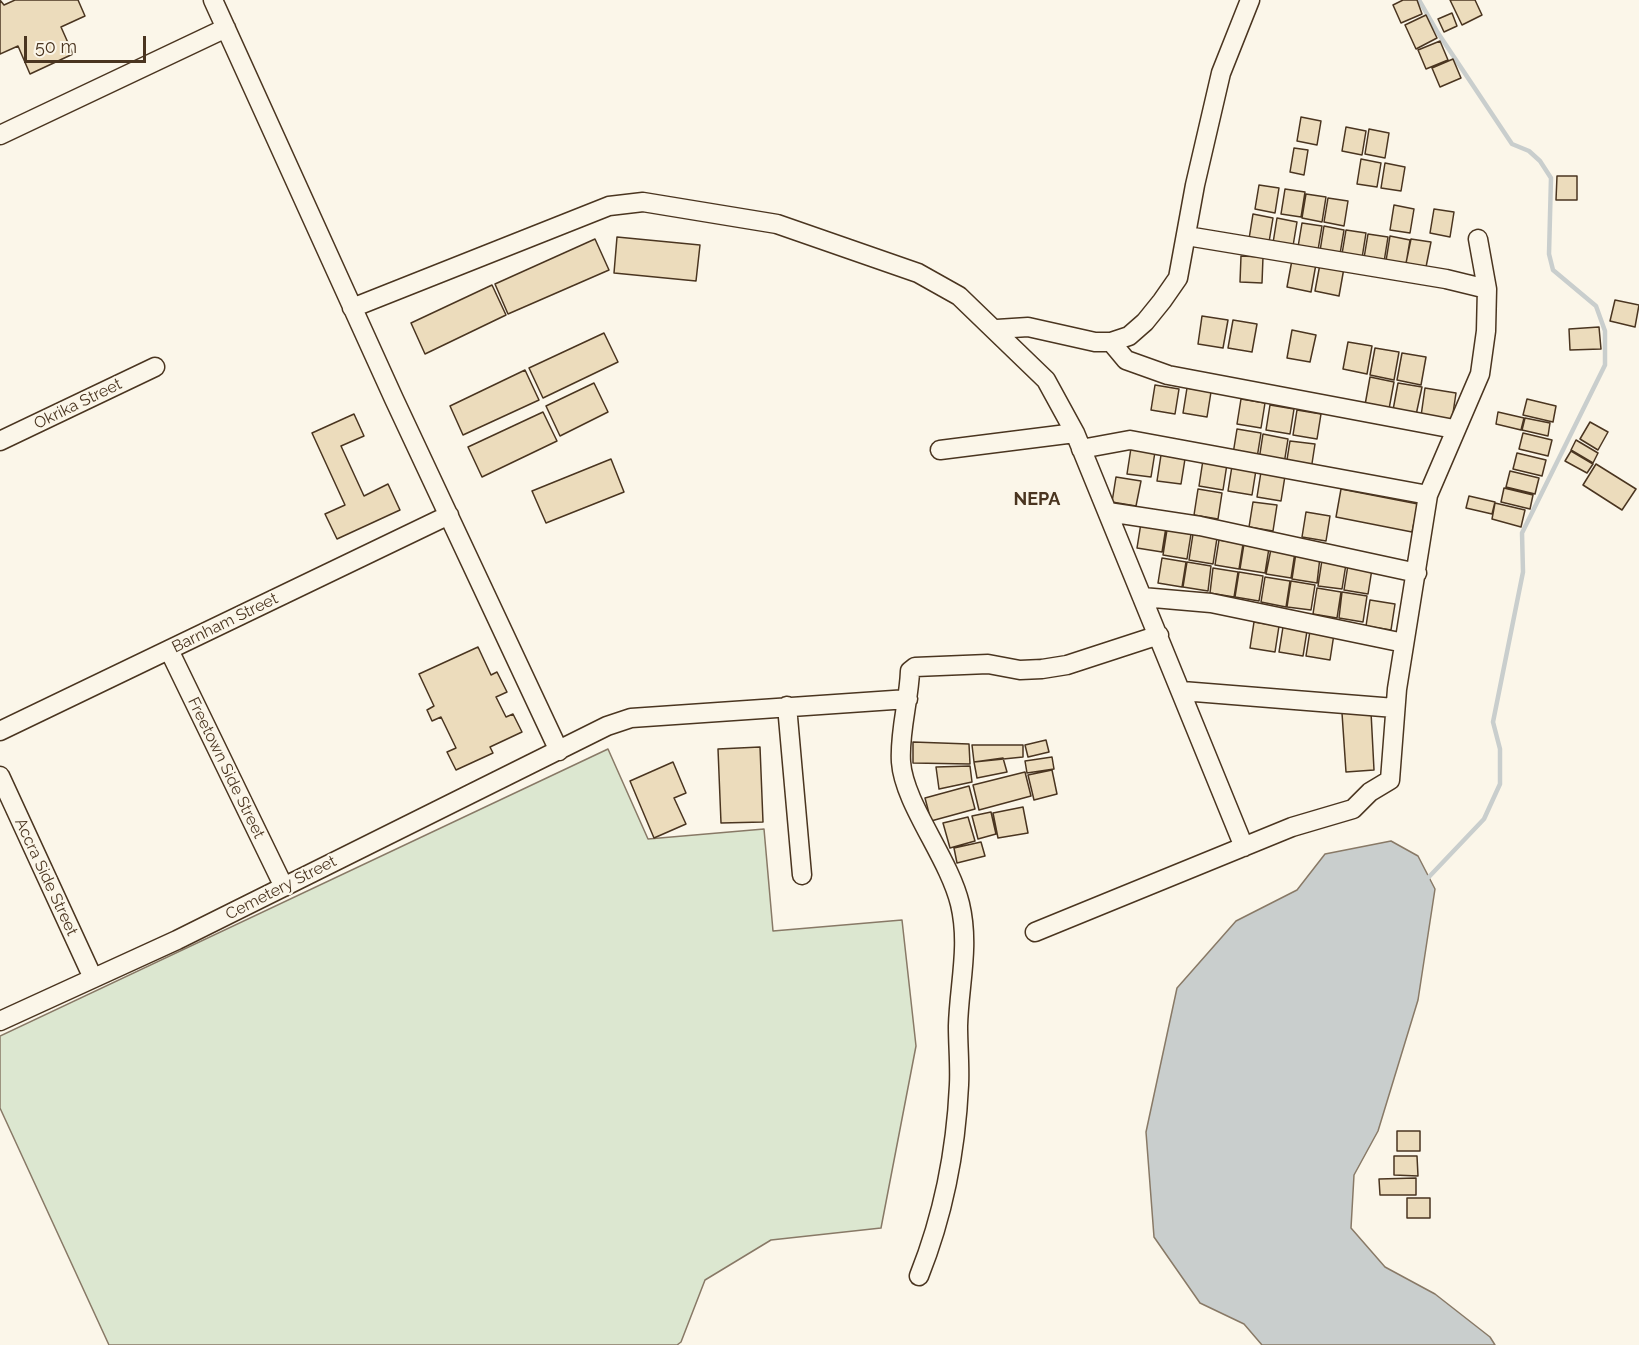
<!DOCTYPE html>
<html>
<head>
<meta charset="utf-8">
<style>
	body { margin:0 }
	#map { position:relative; width:1639px; height:1345px; overflow:hidden; background:#fbf6e9; font-family:Raleway,sans-serif }
	canvas { display:block }
	.scale { position:absolute; left:24px; top:36px; width:122px; height:27px; box-sizing:border-box; border:3px solid #4a3520; border-top:0; padding-left:8px; font-size:18px; line-height:21px; white-space:nowrap; color:#4a3520; -webkit-text-stroke:4px #fbf6e9; paint-order:stroke }
</style>
</head>
<body>
<div id="map">
<canvas width="1639" height="1345"></canvas>
<div class="scale">50 m</div>
</div>
<script>
const c = document.querySelector('canvas').getContext('2d');
c.lineJoin = 'round';
function paint(path, color) { c.fillStyle = color; c.fill(path, 'evenodd'); }
function strokePath(path, color, width, dash) { c.strokeStyle = color; c.lineWidth = width; c.lineCap = dash ? 'butt' : 'round'; c.setLineDash(dash || []); c.stroke(path); }
function drawText(font, color, halo, rows, align = 'center') {
  c.font = font + ' Raleway,sans-serif'; c.lineWidth = 4.5; c.setLineDash([]); c.textBaseline = 'middle'; c.strokeStyle = halo; c.fillStyle = color; for (const [text, x, y, turn = 0] of rows) {
    c.save(); c.translate(x, y); c.rotate((+turn || 0) * Math.PI / 180); c.textAlign = isNaN(turn) ? turn : align; if (halo) c.strokeText(text, 0, 0); c.fillText(text, 0, 0); c.restore();
  }
}
const green = new Path2D(`
	M608 749 648 839 764 829 773 931 902 920 916 1046 881 1228 771 1240 705 1280 681 1342 677 1345H109L0 1108V1036Z`);
const water = new Path2D(`
	M1391 841 1418 856 1435 889 1418 1000 1378 1131 1354 1175 1351 1228 1385 1267 1435 1294 1490 1337 1495 1345H1262L1244 1324 1200 1303 1154 1237 1146 1132 1177 988 1236 921 1297 890 1325 854Z`);
const stream = new Path2D(`
	M1419 0 1438 33 1512 144 1529 151 1540 161 1551 178 1549 254 1553 270 1596 306 1605 331V365L1522 533 1523 572 1493 722 1500 749V784L1484 819 1426 880`);
const building = new Path2D(`
	M0 0 4 5 15 0H78L85 16 61 27 73 54 30 74 18 46 0 54Z
	M1403 0H1417L1422 14 1401 23 1393 5Z
	M1450 0H1475L1482 15 1462 25Z
	M1452 13 1457 26 1444 32 1438 19Z
	M1426 15 1437 38 1416 49 1405 25Z
	M1440 41 1448 60 1426 69 1418 50Z
	M1453 59 1461 78 1440 87 1432 68Z
	M1301 117 1321 121 1317 145 1297 141Z
	M1346 127 1366 131 1362 155 1342 151Z
	M1369 129 1389 133 1385 158 1365 154Z
	M1294 148 1308 150 1304 175 1290 172Z
	M1361 159 1381 163 1377 187 1357 184Z
	M1385 163 1405 167 1401 191 1381 188Z
	M1557 176H1577V200H1556Z
	M1259 185 1279 188 1275 213 1255 209Z
	M1285 189 1305 192 1301 217 1281 214Z
	M1306 194 1326 197 1322 222 1302 218Z
	M1328 198 1348 201 1344 226 1324 222Z
	M1394 205 1414 209 1410 233 1390 230Z
	M1434 209 1454 212 1450 237 1430 233Z
	M1253 214 1273 218 1269 242 1249 239Z
	M1277 218 1297 222 1293 246 1273 243Z
	M1302 223 1322 226 1318 250 1298 247Z
	M1324 226 1344 230 1340 254 1320 251Z
	M1346 230 1366 233 1362 258 1342 254Z
	M1368 234 1388 237 1384 262 1364 258Z
	M1390 236 1410 240 1406 264 1386 261Z
	M617 237 700 245 696 281 614 273Z
	M595 239 609 270 508 314 495 284Z
	M1411 239 1431 242 1426 267 1406 263Z
	M1241 256 1263 257 1262 283 1240 282Z
	M1292 260 1316 264 1311 292 1287 287Z
	M1320 264 1344 268 1339 296 1315 291Z
	M492 285 506 315 425 354 411 323Z
	M1615 300 1639 305 1635 327 1610 321Z
	M1202 316 1228 320 1223 348 1198 344Z
	M1233 320 1257 324 1252 352 1228 348Z
	M1599 327 1601 349 1570 350 1569 329Z
	M1292 330 1316 335 1310 362 1287 358Z
	M604 333 618 362 543 398 529 368Z
	M1348 342 1372 346 1367 374 1343 369Z
	M1375 348 1399 352 1394 380 1370 375Z
	M1402 353 1426 357 1421 385 1397 380Z
	M525 370 539 400 463 435 450 406Z
	M1370 377 1394 382 1389 409 1365 405Z
	M594 383 608 412 560 436 546 406Z
	M1398 383 1422 387 1416 415 1393 410Z
	M1155 385 1179 389 1175 414 1151 410Z
	M1187 388 1211 392 1207 417 1183 413Z
	M1425 388 1456 393 1452 420 1421 416Z
	M1241 399 1265 403 1261 428 1237 424Z
	M1527 399 1556 406 1553 422 1523 415Z
	M1270 405 1294 409 1290 434 1266 430Z
	M1297 410 1321 414 1317 439 1293 435Z
	M543 412 557 441 482 477 468 447Z
	M1498 412 1524 418 1521 430 1496 424Z
	M354 414 364 436 341 446 364 496 388 484 400 510 337 539 325 514 345 505 312 433Z
	M1525 418 1550 423 1548 436 1522 430Z
	M1590 422 1608 432 1598 450 1580 439Z
	M1237 429 1261 433 1257 458 1233 454Z
	M1523 433 1552 440 1548 456 1519 449Z
	M1263 434 1288 439 1284 464 1259 460Z
	M1576 440 1598 453 1593 463 1571 450Z
	M1290 441 1315 444 1311 470 1286 466Z
	M1131 448 1155 452 1151 477 1127 474Z
	M1571 451 1593 464 1587 473 1565 461Z
	M1517 453 1546 460 1542 476 1513 469Z
	M1161 455 1185 459 1181 484 1157 481Z
	M611 459 624 492 546 523 532 491Z
	M1203 460 1227 464 1223 490 1199 486Z
	M1596 464 1636 489 1622 510 1583 485Z
	M1232 466 1256 470 1252 495 1228 491Z
	M1510 471 1539 478 1535 494 1506 487Z
	M1261 472 1285 476 1281 501 1257 497Z
	M1116 477 1141 481 1136 506 1112 502Z
	M1504 488 1533 495 1530 509 1501 502Z
	M1198 489 1222 493 1218 519 1194 515Z
	M1341 489 1418 504 1412 532 1336 517Z
	M1469 496 1495 502 1492 514 1466 508Z
	M1253 502 1277 505 1273 531 1249 527Z
	M1495 503 1525 510 1521 527 1492 519Z
	M1306 512 1330 516 1326 541 1302 537Z
	M1141 523 1166 527 1162 552 1137 548Z
	M1167 530 1191 534 1187 559 1163 555Z
	M1193 534 1217 538 1213 564 1189 560Z
	M1219 540 1243 544 1239 569 1215 565Z
	M1244 544 1269 548 1265 573 1240 569Z
	M1271 549 1295 552 1291 578 1266 574Z
	M1296 553 1320 557 1317 583 1292 579Z
	M1162 558 1186 562 1182 587 1158 583Z
	M1322 560 1346 564 1342 589 1318 586Z
	M1187 562 1211 566 1208 591 1183 587Z
	M1348 565 1372 569 1368 594 1344 590Z
	M1213 568 1238 572 1234 597 1210 593Z
	M1239 572 1263 576 1259 601 1235 597Z
	M1265 577 1290 581 1286 607 1261 602Z
	M1291 581 1315 585 1311 610 1287 607Z
	M1317 588 1341 592 1337 618 1313 614Z
	M1342 592 1367 596 1363 622 1339 618Z
	M1370 600 1395 604 1391 630 1366 626Z
	M1254 622 1279 626 1275 652 1250 648Z
	M1283 627 1307 631 1303 656 1279 652Z
	M1310 631 1334 634 1330 660 1306 656Z
	M478 647 491 675 497 672 507 692 496 697 506 717 513 714 522 732 490 747 493 753 456 770 447 752 456 748 441 717 432 721 427 710 434 706 419 674Z
	M1371 712 1374 770 1346 772 1342 713Z
	M1046 740 1049 752 1028 757 1025 745Z
	M913 742 969 744 970 764 913 763Z
	M972 745H1023V757L974 762Z
	M760 747 763 822 721 823 718 749Z
	M1052 757 1054 769 1027 773 1025 761Z
	M1003 758 1007 772 977 778 974 762Z
	M673 762 686 793 674 798 686 824 654 838 630 781Z
	M970 766 972 782 939 789 936 767Z
	M1052 770 1057 794 1034 800 1028 775Z
	M1025 772 1031 796 979 810 973 785Z
	M969 786 975 809 931 821 925 798Z
	M1023 807 1028 833 998 838 993 813Z
	M991 812 996 834 978 839 972 816Z
	M968 817 975 841 950 848 943 823Z
	M981 842 985 856 957 863 954 848Z
	M1397 1131H1420V1151H1397Z
	M1394 1156H1417L1418 1176 1394 1175Z
	M1416 1178V1195H1380L1379 1179Z
	M1407 1198H1430V1218H1407Z`);
const minor = new Path2D(`
	M213 0 394 399 559 751
	M0 135 226 28
	M1187 236 1446 279 1487 289
	M352 308 609 206 643 202 777 224 918 273 959 296 1046 380 1075 433 1244 847
	M997 329 1028 327 1095 342H1111L1129 336 1145 322 1162 301 1178 278 1195 185 1221 73 1250 0
	M1111 342 1126 360 1168 375 1454 429
	M0 441 155 367
	M1081 449 1130 440 1428 495
	M940 450 1075 433
	M1108 512 1200 526 1417 573
	M1142 597 1211 603 1404 643
	M169 650 284 887
	M1182 691 1395 708
	M787 706 802 875
	M0 731 449 515
	M0 776 93 978
	M1035 932 1292 827 1353 809 1370 792 1390 780 1397 689 1428 495 1480 374 1486 331 1487 289 1478 239
	M0 1021 177 940 607 726 631 718 908 699
	M919 1276C943 1216 956 1150 959 1085 960 1066 958 1046 958 1026 959 985 970 946 960 904 949 858 904 804 901 762 899 732 909 701 910 671L915 667 988 664 1020 670 1042 669 1067 665 1159 635`);
const streetNames = [
	["Okrika Street",78,404,-26],
	["Barnham Street",225,623,-26],
	["Freetown Side Street",226,768,64],
	["Accra Side Street",46,877,65],
	["Cemetery Street",281,888,-27]
];
const neighbourhoodNames = [
	["NEPA",1037,500]
];
paint(green, '#dce7d0');
strokePath(green, '#887966', 1.5);
paint(water, '#c9cecd');
strokePath(water, '#887966', 1.5);
strokePath(stream, '#c9cecd', 4.5);
paint(building, '#ecdcbc');
strokePath(building, '#4a3520', 1.5);
strokePath(minor, '#4a3520', 21);
strokePath(minor, '#fbf6e9', 18);
drawText('16px', '#4a3520', '#fbf6e9', streetNames);
drawText('bold 18px', '#4a3520', '#fbf6e9', neighbourhoodNames);
</script>
</body>
</html>
